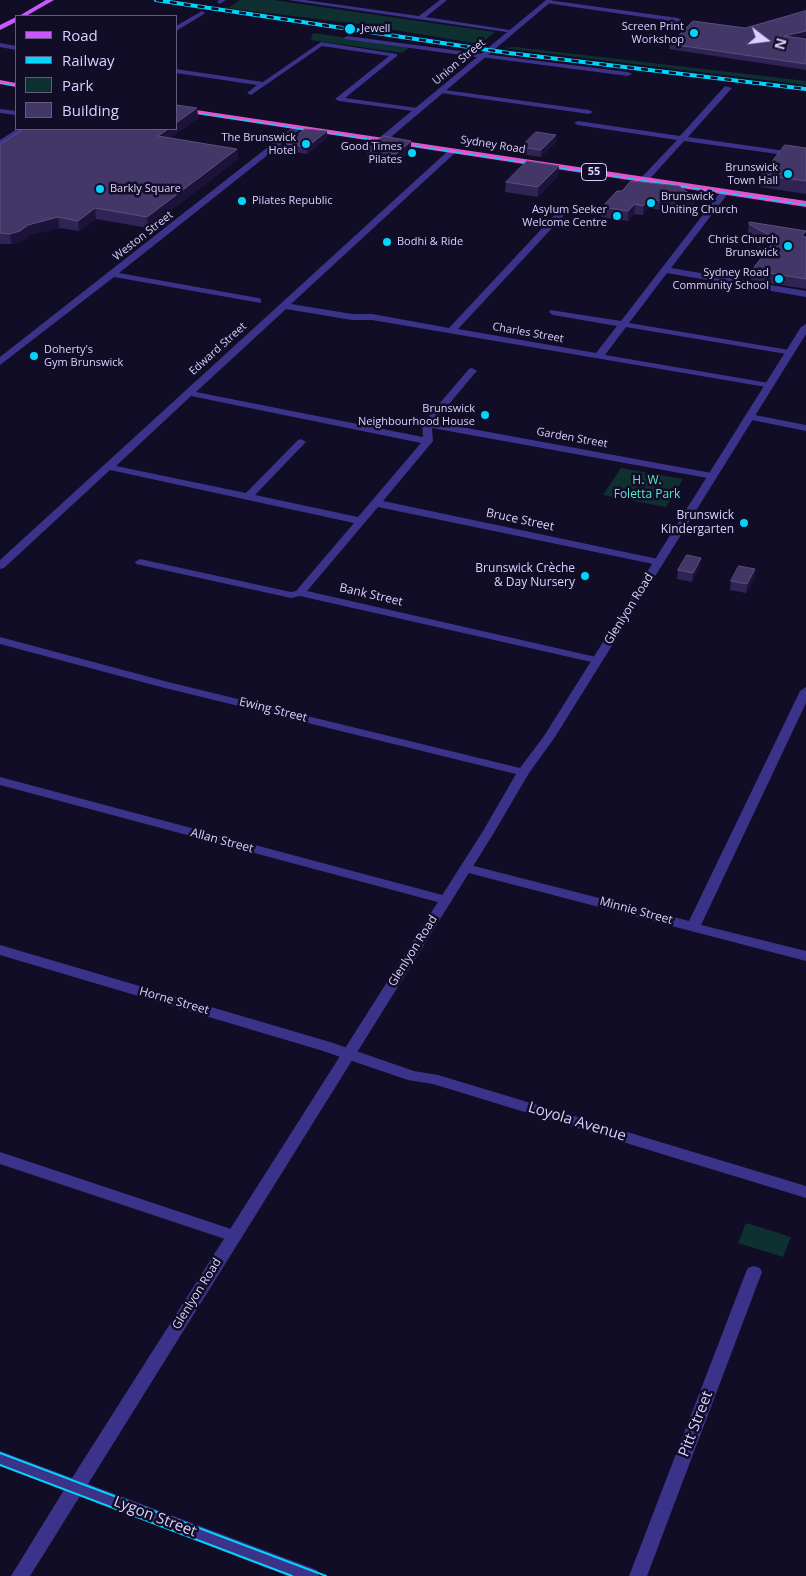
<!DOCTYPE html>
<html>
<head>
<meta charset="utf-8">
<style>
	body { margin:0 }
	#map { position:relative; width:806px; height:1576px; overflow:hidden; background:#120d26; font-family:"Open Sans",sans-serif }
	canvas { display:block }
	.legend { position:absolute; left:15px; top:15px; width:162px; height:115px; box-sizing:border-box; background:#120d26; border:1px solid #625b7d; margin:0; padding:6px 9px; list-style:none; font-size:15px; color:#d9d1ff }
	.legend li { display:flex; align-items:center; gap:10px; height:25px }
	.legend b { width:25px; border:1px solid #625b7d }
	.north { position:absolute; left:741px; top:15px; width:50px; height:50px; -webkit-text-stroke:4px #120d26; paint-order:stroke; rotate:105deg; font-size:14px; font-weight:700; line-height:20px; text-align:center; color:#d9d1ff }
	.north::after { content:''; display:block; margin:auto; width:18px; height:22px; background:#d9d1ff; clip-path:polygon(50% 0,100% 100%,50% 72%,0 100%) }
</style>
</head>
<body>
<div id="map">
<canvas width="806" height="1576"></canvas>
<ul class="legend">
<li><b style="height:6px;background:#c958ff"></b>Road</li>
<li><b style="height:6px;background:#00d6fc"></b>Railway</li>
<li><b style="height:14px;background:#0f3030"></b>Park</li>
<li><b style="height:14px;background:#423767"></b>Building</li>
</ul>
<div class="north">N</div>
</div>
<script>
const c = document.querySelector('canvas').getContext('2d');
c.lineJoin = 'round';
function paint(path, color) { c.fillStyle = color; c.fill(path, 'evenodd'); }
function strokePath(path, color, width, dash) { c.strokeStyle = color; c.lineWidth = width; c.lineCap = dash ? 'butt' : 'round'; c.setLineDash(dash || []); c.stroke(path); }
function drawText(font, color, halo, rows, align = 'center') {
  c.font = font + ' "Open Sans",sans-serif'; c.lineWidth = 5; c.setLineDash([]); c.textBaseline = 'middle'; c.strokeStyle = halo; c.fillStyle = color; for (const [text, x, y, turn = 0] of rows) {
    c.save(); c.translate(x, y); c.rotate((+turn || 0) * Math.PI / 180); c.textAlign = isNaN(turn) ? turn : align; if (halo) c.strokeText(text, 0, 0); c.fillText(text, 0, 0); c.restore();
  }
}
const green = new Path2D(`
	M240 0H273L495 32 480 44 358 24 228 8Z
	M313 33 410 47 402 53 311 40Z
	M515 47 806 81V85L503 48Z
	M621 468 683 479 666 507 603 495Z
	M746 1223 791 1237 783 1257 738 1243Z`);
const pedestrian = new Path2D(`
	M347 36 483 54 486 56 483 58 345 39 344 38Z`);
const minor = new Path2D(`
	M219 0H226L220 4 217 2Z
	M288 0H305L419 16 440 0H447L426 17 516 31 513 33Z
	M548 0 678 18 681 20 678 22 546 3V1Z
	M202 11 205 13 204 14 176 31V26Z
	M321 42 397 54V56L345 98 417 108 421 110 420 112 339 101 335 99 389 56 322 46 251 95 247 93 257 85 176 73V69L263 82Z
	M0 43 16 46V50L0 47Z
	M483 54 628 72 632 74 628 76 481 57V55Z
	M725 86 732 88 688 137 806 154V158L684 141 647 182H644L640 180 641 178 677 140 578 125 574 123 578 121 680 136Z
	M438 89 589 110 593 112 589 114 441 93 437 91Z
	M0 109 16 111V115L0 113Z
	M296 125 303 127 119 273 258 298 261 299V303L114 277 0 365V357Z
	M17 129H26L0 145V140Z
	M450 149 457 151 291 304 352 314H372L449 328 562 207H565L569 209 568 211 458 329 596 353 617 326 553 315 549 312 550 310 621 321 722 190H725L729 192 671 268 806 291V297L667 273 629 323 789 350 792 351V355L626 327 605 355 769 383 772 384V388L372 320H352L286 309 196 392 423 437 422 424 469 369 472 368 477 371 475 373 434 422 717 474V478L713 479 432 428 433 441 383 501 658 559 663 562 658 565 378 507 307 591 596 657 600 658 602 660 600 662 596 663 300 596 291 598 136 564 135 562 140 559 291 592 296 591 354 523 110 470 4 568 0 569V560ZM191 396 421 443 358 517 255 495 304 444 306 442 301 439 298 440 246 493 116 466Z
	M750 414 806 425V431L747 419 745 417Z
	M806 687V703L701 925 806 951V961L461 871 459 868 466 864 689 921 800 691Z
	M0 777 450 897 452 900 445 904 0 785Z
	M0 945 330 1042 414 1071 438 1075 806 1186V1198L433 1084 408 1080 320 1050 0 955Z
	M0 1152 240 1232 242 1236 240 1240 234 1242 0 1164Z
	M754 1266 760 1268 762 1272 647 1576H629L746 1272 748 1268Z`);
const tertiary = new Path2D(`
	M546 0H553L385 142H379V138Z
	M806 324V334L555 737 529 773 495 831 88 1484 317 1570 319 1576H288L80 1496 30 1576H11L64 1490 0 1466V1451L72 1478 483 831 516 774 161 687 0 644V637L168 682 520 768 544 736 801 327Z`);
const primary = new Path2D(`
	M46 0H54L26 16H19Z
	M16 17V22L0 30V25Z`);
const trunk = new Path2D(`
	M0 80 16 83V87L0 84Z
	M176 107 806 201V207L176 111Z`);
const tramFar1 = new Path2D(`
	M0 83 16 86
	M176 110 806 205`);
const tram = new Path2D(`
	M0 1453 326 1576
	M0 1465 292 1576`);
const rail = new Path2D(`
	M156 0 509 53 806 89`);
const wall = new Path2D(`
	M806 11V36L799 38 806 39V70L669 49 670 44 745 28Z
	M197 108 198 118 170 138 237 149 238 159 148 228 96 219 79 231 59 228 30 235 22 241 11 244H0V145L176 129Z
	M556 135V142L541 157 521 154V147Z
	M327 138 307 154 286 151V144Z
	M411 141V151L396 164 367 160V150Z
	M806 148V194L761 187 762 175Z
	M559 166 558 176 538 197 505 192 506 182Z
	M631 181 694 207 675 210 669 209 667 211 648 208 643 215 634 214 628 221 601 217 602 207 622 191Z
	M749 224 806 237V289L751 280 752 270 771 245 748 233Z
	M701 558 700 566 692 582 677 579 678 570Z
	M755 577 746 593 730 590 731 581Z`);
const shadedWall = new Path2D(`
	M806 31V36L784 42V36Z
	M197 108 198 118 159 146 158 136 168 129H176V123Z
	M327 131V138L307 154V147Z
	M556 135V142L541 157V150Z
	M411 141V151L396 164V154Z
	M237 149 238 159 148 228 147 217Z
	M559 166 558 176 538 197V187Z
	M694 197V207L675 210 676 201Z
	M649 199 648 208 643 215V206Z
	M669 200V209L667 211V202Z
	M635 204 634 214 628 221V211Z
	M95 208 96 219 79 231 78 221Z
	M58 217 59 228 30 235 22 241 11 244 10 234 28 225Z
	M701 558 700 566 692 582 693 573Z
	M755 569V577L746 593 747 584Z`);
const building = new Path2D(`
	M806 11V31L784 36 806 39V64L670 44 693 21 745 28Z
	M176 105 197 108 176 123Z
	M24 129H168L158 136 237 149 147 217 95 208 78 221 58 217 28 225 20 231 10 234 0 233V145Z
	M305 129 327 131 307 147 286 144Z
	M536 132 556 135 541 150 521 147Z
	M383 136 411 141 396 154 367 150Z
	M785 145 806 148V181L762 175Z
	M527 161 559 166 538 187 506 182Z
	M631 181 679 186 694 197 676 201 669 200 667 202 649 199 643 206 635 204 628 211 602 207 617 191H622Z
	M750 222 806 231 802 236 806 237V279L752 270 776 239 749 224Z
	M687 555 701 558 693 573 678 570Z
	M739 566 755 569 747 584 731 581Z`);
const markers = [
	[350,29,6,"#00d6fc"],
	[694,33,5,"#00d6fc"],
	[306,144,5,"#00d6fc"],
	[412,153,5,"#00d6fc"],
	[788,174,5,"#00d6fc"],
	[100,189,5,"#00d6fc"],
	[242,201,5,"#00d6fc"],
	[651,203,5,"#00d6fc"],
	[617,216,5,"#00d6fc"],
	[387,242,5,"#00d6fc"],
	[788,246,5,"#00d6fc"],
	[779,279,5,"#00d6fc"],
	[34,356,5,"#00d6fc"],
	[485,415,5,"#00d6fc"],
	[744,523,5,"#00d6fc"],
	[585,576,5,"#00d6fc"]
];
const farPoinames = [
	["Screen Print",684,27],
	["Workshop",684,40],
	["Jewell",361,29,"left"],
	["The Brunswick",296,138],
	["Hotel",296,151],
	["Good Times",402,147],
	["Pilates",402,160],
	["Brunswick",778,168],
	["Town Hall",778,181],
	["Barkly Square",110,189,"left"],
	["Brunswick",661,197,"left"],
	["Uniting Church",661,210,"left"],
	["Pilates Republic",252,201,"left"],
	["Asylum Seeker",607,210],
	["Welcome Centre",607,223],
	["Christ Church",778,240],
	["Brunswick",778,253],
	["Bodhi & Ride",397,242,"left"],
	["Sydney Road",769,273],
	["Community School",769,286],
	["Doherty's",44,350,"left"],
	["Gym Brunswick",44,363,"left"],
	["Brunswick",475,409],
	["Neighbourhood House",475,422]
];
const farStreetnames = [
	["Union Street",459,62,-40],
	["Sydney Road",493,145,9],
	["Weston Street",143,236,-38],
	["Charles Street",528,333,10],
	["Edward Street",218,349,-42],
	["Garden Street",572,438,10]
];
const shields = [
	[594,172,25]
];
const shieldNames = [
	["55",594,172]
];
const parkNames = [
	["H. W.",647,481],
	["Foletta Park",647,495]
];
const poiNames = [
	["Brunswick",734,516],
	["Kindergarten",734,530],
	["Brunswick Crèche",575,569],
	["& Day Nursery",575,583]
];
const streetNames = [
	["Bruce Street",520,520,12],
	["Bank Street",371,595,13],
	["Glenlyon Road",629,609,-58],
	["Ewing Street",273,710,14],
	["Allan Street",222,841,15],
	["Minnie Street",636,911,15],
	["Glenlyon Road",413,951,-58],
	["Horne Street",174,1001,16],
	["Glenlyon Road",197,1294,-58]
];
const nearStreetnames = [
	["Loyola Avenue",577,1122,17],
	["Pitt Street",696,1424,-69],
	["Lygon Street",155,1517,21]
];
paint(green, '#0f3030');
paint(pedestrian, '#3b3389');
paint(minor, '#3b3389');
paint(tertiary, '#3b3389');
paint(primary, '#c958ff');
paint(trunk, '#e452cc');
strokePath(tramFar1, '#00d6fc', 1);
strokePath(tram, '#00d6fc', 2);
strokePath(rail, '#00d6fc', 4);
strokePath(rail, '#120d26', 2.5, [7]);
paint(wall, '#302455');
paint(shadedWall, '#1c133a');
paint(building, '#423767');
strokePath(building, '#5a4f7f', 1);
for (const [x, y, r, color] of markers) { const dot = new Path2D(); dot.arc(x, y, r, 0, 2 * Math.PI); c.fillStyle = color; c.fill(dot); strokePath(dot, '#120d26', 2); }
drawText('11px', '#d9d1ff', '#120d26', farPoinames, 'right');
drawText('11px', '#d9d1ff', '#120d26', farStreetnames);
for (const [x, y, w] of shields) { const box = new Path2D(); box.roundRect(x - w / 2, y - 8.5, w, 17, 4); c.fillStyle = '#120d26'; c.fill(box); strokePath(box, '#d9d1ff', 1); }
drawText('bold 11px', '#d9d1ff', null, shieldNames);
drawText('12px', '#53eacc', '#120d26', parkNames);
drawText('12px', '#d9d1ff', '#120d26', poiNames, 'right');
drawText('12px', '#d9d1ff', '#120d26', streetNames);
drawText('15px', '#d9d1ff', '#120d26', nearStreetnames);
</script>
</body>
</html>
